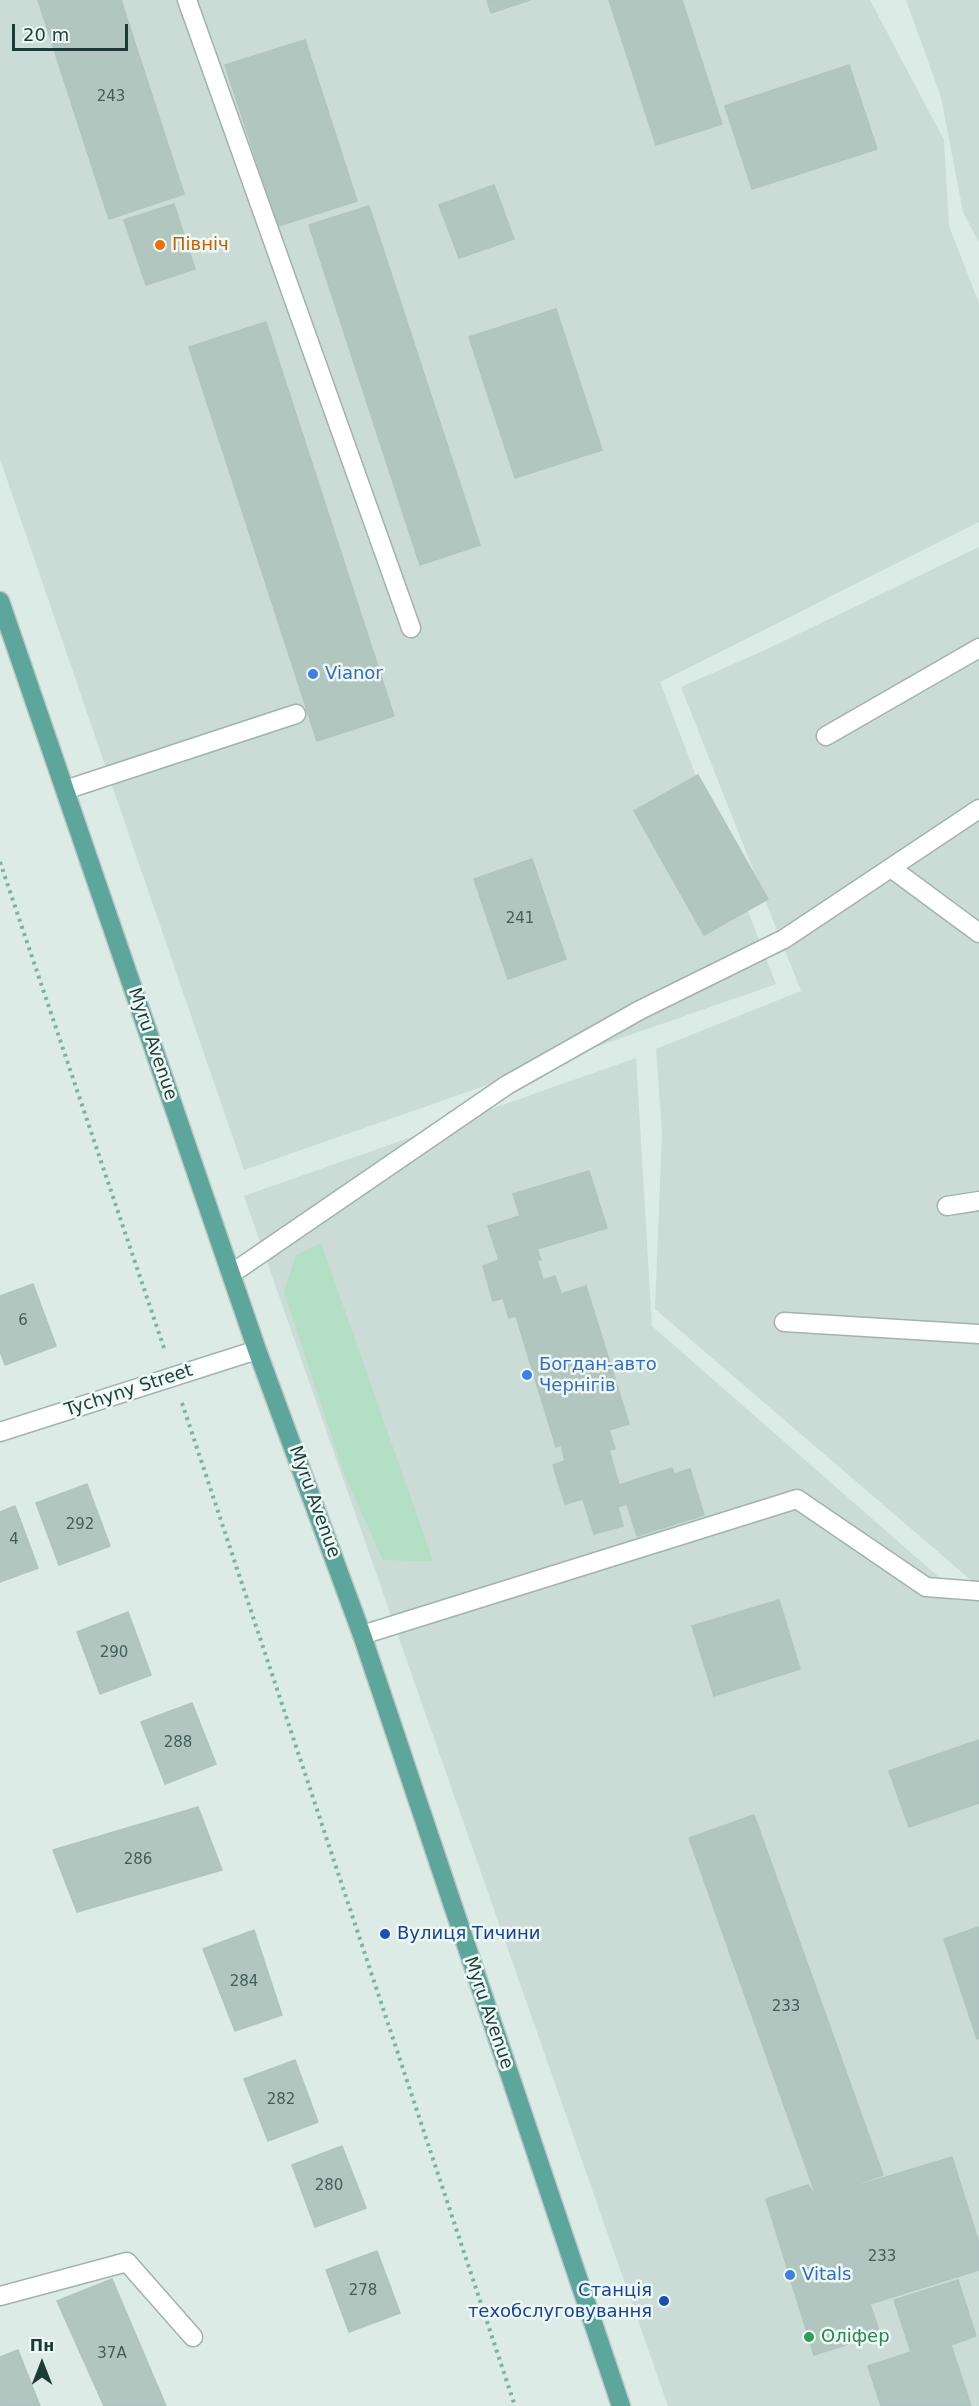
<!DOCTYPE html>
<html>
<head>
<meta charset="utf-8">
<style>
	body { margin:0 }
	#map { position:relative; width:979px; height:2406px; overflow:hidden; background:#ddebe6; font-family:"DejaVu Sans",sans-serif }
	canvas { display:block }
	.north { position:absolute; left:12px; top:2334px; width:60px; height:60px; -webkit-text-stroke:4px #eef8f4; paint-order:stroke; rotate:0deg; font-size:16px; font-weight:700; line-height:24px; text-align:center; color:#1d3c37 }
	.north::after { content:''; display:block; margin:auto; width:21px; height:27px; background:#1d3c37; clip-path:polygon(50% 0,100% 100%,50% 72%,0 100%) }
	.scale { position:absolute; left:12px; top:24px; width:116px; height:27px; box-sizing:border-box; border:3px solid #1d3c37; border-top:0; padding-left:8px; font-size:18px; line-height:21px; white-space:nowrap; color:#1d3c37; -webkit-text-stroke:4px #eef8f4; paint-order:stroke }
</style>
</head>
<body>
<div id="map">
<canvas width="979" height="2406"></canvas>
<div class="north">Пн</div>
<div class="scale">20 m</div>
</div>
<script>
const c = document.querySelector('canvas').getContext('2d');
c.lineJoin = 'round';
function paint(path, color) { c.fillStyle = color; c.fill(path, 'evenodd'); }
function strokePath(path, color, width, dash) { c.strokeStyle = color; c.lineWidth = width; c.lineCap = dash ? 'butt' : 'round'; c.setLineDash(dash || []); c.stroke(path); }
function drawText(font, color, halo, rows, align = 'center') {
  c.font = font + ' "DejaVu Sans",sans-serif'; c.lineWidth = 5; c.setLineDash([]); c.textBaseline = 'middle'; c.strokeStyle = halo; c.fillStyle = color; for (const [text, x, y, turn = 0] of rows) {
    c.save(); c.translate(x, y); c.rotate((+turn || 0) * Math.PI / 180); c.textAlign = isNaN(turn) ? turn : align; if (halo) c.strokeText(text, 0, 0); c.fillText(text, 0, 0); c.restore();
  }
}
const built = new Path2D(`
	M0 0H870L944 140 949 226 979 303V522L660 682 776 984 244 1170 0 459Z
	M906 0H979V243L963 212 941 97Z
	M979 547V1587L655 1309 662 1133 656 1049 801 991 681 687 763 651Z
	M636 1058 652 1326 941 1579 979 1593V2406H668L244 1196Z`);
const green = new Path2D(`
	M321 1243 433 1561 383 1560 344 1474 284 1291 296 1255Z`);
const building = new Path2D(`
	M38 0H121L184 194 109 219Z
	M487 0H530L491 13Z
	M609 0H682L722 124 656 145Z
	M305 40 357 201 278 226 225 65Z
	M849 65 877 149 752 189 725 106Z
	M494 185 514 239 459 258 439 205Z
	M174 204 195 269 146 285 124 220Z
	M369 206 480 545 420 565 309 225Z
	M556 309 602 450 515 478 469 337Z
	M266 322 394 716 317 741 189 347Z
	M698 775 768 899 704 935 634 811Z
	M532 859 566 959 508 979 474 879Z
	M589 1171 607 1228 537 1249 541 1260H537L543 1280 555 1276 561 1294 586 1286 629 1424 609 1430 615 1449 609 1450 619 1485 672 1468 674 1474 690 1469 704 1515 637 1536 627 1504 618 1507 623 1526 594 1534 583 1499 565 1504 553 1465 565 1461 561 1445 556 1447 516 1316 509 1318 503 1298 493 1301 483 1266 499 1260 488 1226 520 1216 513 1194Z
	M33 1284 56 1346 5 1365 0 1351V1296Z
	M87 1484 110 1546 59 1565 36 1503Z
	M15 1506 38 1568 0 1582V1512Z
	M779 1600 800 1669 714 1696 692 1626Z
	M128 1612 151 1675 100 1694 77 1632Z
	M192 1703 216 1764 165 1784 141 1722Z
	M979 1740V1803L909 1827 889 1771Z
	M198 1807 222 1870 77 1912 53 1850Z
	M754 1815 883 2175 817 2198 689 1838Z
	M979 1927V2038L977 2039 944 1939Z
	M254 1930 282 2015 235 2031 203 1949Z
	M295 2060 318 2122 268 2141 244 2079Z
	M342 2146 366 2208 315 2227 292 2165Z
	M952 2157 979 2243V2270L870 2304 880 2334 814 2355 766 2199 808 2185 817 2198Z
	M377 2251 400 2313 349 2332 326 2270Z
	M112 2279 166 2406H104L57 2301Z
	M958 2280 976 2336 951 2345 971 2406H881L868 2366 911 2352 894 2300Z
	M18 2350 40 2406H0V2357Z`);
const path = new Path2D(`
	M0 862 165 1351
	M182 1403 515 2406`);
const lane = new Path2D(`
	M187 0 411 628
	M826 736 979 648
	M65 790 296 714
	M891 868 979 933
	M947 1206 979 1201
	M231 1274 507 1085 640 1010 784 939 979 809
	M784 1322 979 1334
	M362 1635 797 1499 926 1587 979 1591
	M0 2296 127 2262 193 2337`);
const street = new Path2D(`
	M0 1432 257 1350`);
const primary = new Path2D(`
	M0 601 257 1350 362 1635 621 2406`);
const markers = [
	[160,245,6,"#e8710a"],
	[313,674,6,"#3f7fe0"],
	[527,1375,6,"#3f7fe0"],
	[385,1934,6,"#1a4fb4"],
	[790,2275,6,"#3f7fe0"],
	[664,2301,6,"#1a4fb4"],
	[809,2337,6,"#2e9e5b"]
];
const numberNames = [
	["243",111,97],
	["241",520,919],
	["6",23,1321],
	["292",80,1525],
	["4",14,1540],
	["290",114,1653],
	["288",178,1743],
	["286",138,1860],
	["284",244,1982],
	["233",786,2007],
	["282",281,2100],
	["280",329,2186],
	["233",882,2257],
	["278",363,2291],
	["37А",112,2354]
];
const foodNames = [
	["Північ",172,245]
];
const shopNames = [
	["Vianor",325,674],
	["Богдан-авто",539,1365],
	["Чернігів",539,1386],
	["Vitals",802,2275]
];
const streetNames = [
	["Myru Avenue",152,1044,71],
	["Tychyny Street",129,1391,-18],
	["Myru Avenue",314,1502,70],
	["Myru Avenue",488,2013,71]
];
const transitNames = [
	["Вулиця Тичини",397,1934],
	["Станція",652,2291,"right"],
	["техобслуговування",652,2312,"right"]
];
const leisureNames = [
	["Оліфер",821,2337]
];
paint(built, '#cbdbd5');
paint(green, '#b3dfc4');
paint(building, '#b2c6c0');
strokePath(building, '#afc5be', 1.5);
strokePath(lane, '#a0b3ae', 21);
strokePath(street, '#a0b3ae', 21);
strokePath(primary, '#c0c8c7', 21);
strokePath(path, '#7ab3a7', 4, [3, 4.5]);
strokePath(lane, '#fff', 18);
strokePath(street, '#fff', 18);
strokePath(primary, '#5ca69b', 18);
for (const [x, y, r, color] of markers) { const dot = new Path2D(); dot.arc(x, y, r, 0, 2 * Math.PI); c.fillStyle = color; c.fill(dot); strokePath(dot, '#eef8f4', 2); }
drawText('15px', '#425e59', null, numberNames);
drawText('18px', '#c56008', '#eef8f4', foodNames, 'left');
drawText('18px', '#366cbe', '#eef8f4', shopNames, 'left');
drawText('18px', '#1d3c37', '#eef8f4', streetNames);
drawText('18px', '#164399', '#eef8f4', transitNames, 'left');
drawText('18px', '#27864d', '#eef8f4', leisureNames, 'left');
</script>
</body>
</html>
